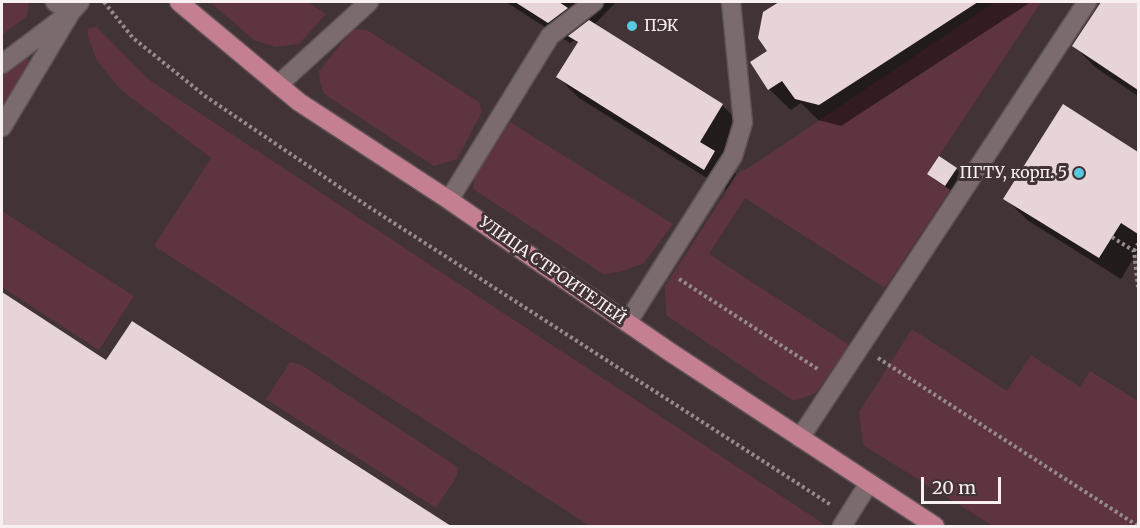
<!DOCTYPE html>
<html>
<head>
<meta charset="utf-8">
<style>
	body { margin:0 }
	#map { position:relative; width:1140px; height:528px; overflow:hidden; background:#413336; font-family:Merriweather,serif }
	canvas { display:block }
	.frame { position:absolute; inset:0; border:3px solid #f9f0f2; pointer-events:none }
	.scale { position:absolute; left:921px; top:477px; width:80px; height:27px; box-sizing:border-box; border:3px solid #f9f0f2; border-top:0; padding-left:8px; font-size:18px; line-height:21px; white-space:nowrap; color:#f9f0f2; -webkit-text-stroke:4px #413336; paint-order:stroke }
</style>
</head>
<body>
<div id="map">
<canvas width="1140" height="528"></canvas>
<div class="frame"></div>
<div class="scale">20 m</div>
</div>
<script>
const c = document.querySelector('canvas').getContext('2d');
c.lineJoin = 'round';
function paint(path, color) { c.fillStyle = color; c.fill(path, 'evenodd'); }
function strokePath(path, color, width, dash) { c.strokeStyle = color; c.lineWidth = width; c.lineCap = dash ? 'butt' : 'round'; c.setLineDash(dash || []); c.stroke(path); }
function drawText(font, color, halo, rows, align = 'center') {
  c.font = font + ' Merriweather,serif'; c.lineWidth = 6; c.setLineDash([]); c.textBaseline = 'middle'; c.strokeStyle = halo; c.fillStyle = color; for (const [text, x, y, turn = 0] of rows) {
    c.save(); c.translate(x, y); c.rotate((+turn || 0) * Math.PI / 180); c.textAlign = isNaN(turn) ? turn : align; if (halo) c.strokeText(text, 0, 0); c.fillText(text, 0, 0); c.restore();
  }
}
const green = new Path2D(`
	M2 2H28L29 3 27 16 2 35Z
	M210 2H308L326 14 299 44 276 47 254 40Z
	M995 2H1041L927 174 950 190 885 288 745 198 709 254 849 345 816 393 794 401 666 315 665 286 739 172 750 167Z
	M97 27 148 79 824 524 823 526H590L154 246 211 158 121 90 97 61 88 37V28Z
	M353 29 367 30 479 102 482 112 457 159 434 166 324 94 320 81 319 71Z
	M27 55 29 62 2 107V70Z
	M510 122 673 224 644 263 620 272 603 274 473 189 475 171Z
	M2 211 134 296 99 350 2 287Z
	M912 329 1007 391 1031 355 1080 387 1090 371 1138 401V526H993L863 445 859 412Z
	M290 362 300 364 458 467 457 476 436 508 266 399Z`);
const shadow = new Path2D(`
	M506 2H616L594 25 722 105 743 126 722 160 736 174 726 190 579 98 558 77 578 44 575 40 570 43Z
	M782 2H1031L841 126 818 120 801 103 791 110 769 89V52L764 13Z
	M1103 2H1138V96L1095 67 1074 46Z
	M1063 106 1138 154V251L1121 279 1027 220 1005 198Z
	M956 169 962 175 952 191 935 180 929 174Z
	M2 294 106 363 132 323 449 526H2Z`);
const building = new Path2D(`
	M515 2H559L568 8 548 23Z
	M779 2H978L819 105 795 99 782 81 768 90 750 62 767 51 758 38 763 12Z
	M1101 2H1138V90L1072 46Z
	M589 20 723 104 700 142 715 151 704 170 556 77 578 42 568 36Z
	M1063 104 1138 152V234L1121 223 1099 258 1003 199Z
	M939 156 957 168 945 186 927 174Z
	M2 292 106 360 132 321 451 526H2Z`);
const path = new Path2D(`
	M104 2 133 38 205 96 366 205 831 505
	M1112 237 1134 251 1138 287
	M1134 251 1138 244
	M679 279 819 370
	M878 358 1138 526`);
const minor = new Path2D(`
	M55 2 71 12
	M2 64 71 12 80 2
	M278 85 369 2
	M2 127 71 12
	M449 200 550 36 594 2
	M627 323 733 156 743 123 731 2
	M800 438 1087 2
	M842 526 869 483`);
const major = new Path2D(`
	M179 2 299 102 449 200 670 352 935 526`);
const markers = [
	[632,26,6,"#57c9e1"],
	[1079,173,6,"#57c9e1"]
];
const poiNames = [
	["ПЭК",644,26],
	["ПГТУ, корп. 5",1067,173,"right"]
];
const streetNames = [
	["УЛИЦА СТРОИТЕЛЕЙ",552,271,35]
];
paint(green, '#5e343f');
paint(shadow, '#0007');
paint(building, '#e6d4d8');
strokePath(minor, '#5e5255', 21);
strokePath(major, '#5e5255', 21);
strokePath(path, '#978b8e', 4, [3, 3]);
strokePath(minor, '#7b6b6e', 18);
strokePath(major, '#c47f90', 18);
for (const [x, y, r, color] of markers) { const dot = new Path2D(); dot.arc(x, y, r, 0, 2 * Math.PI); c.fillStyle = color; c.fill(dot); strokePath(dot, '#413336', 2); }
drawText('16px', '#f9f0f2', '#413336', poiNames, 'left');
drawText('16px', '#f9f0f2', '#413336', streetNames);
</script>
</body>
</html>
